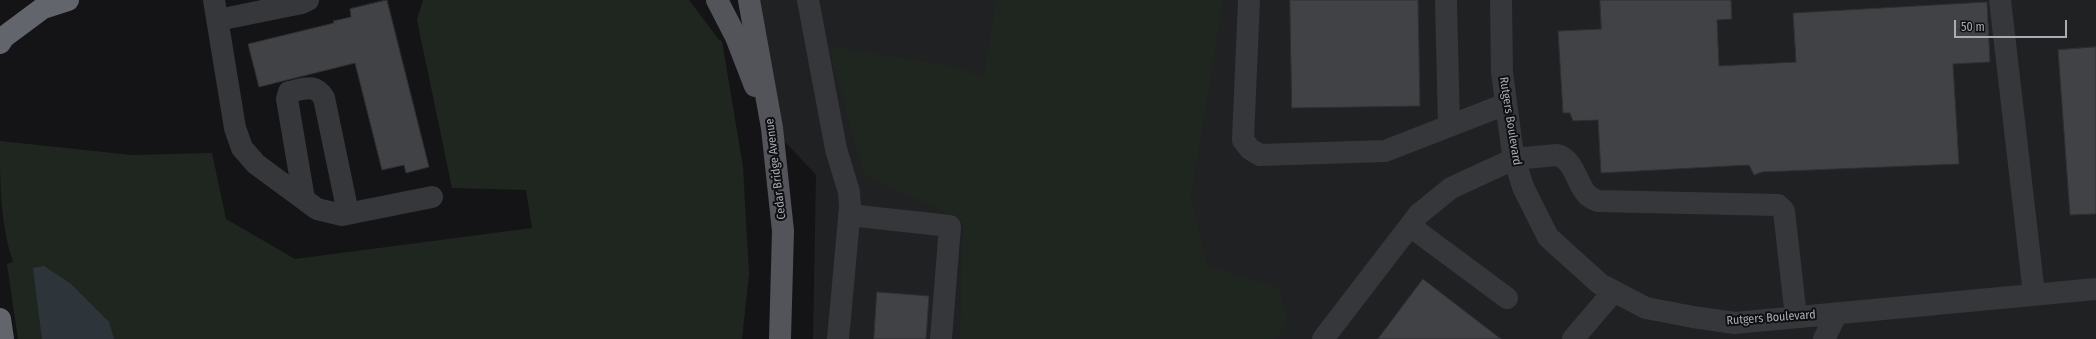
<!DOCTYPE html>
<html>
<head>
<meta charset="utf-8">
<style>
	body { margin:0 }
	#map { position:relative; width:2096px; height:339px; overflow:hidden; background:#141416; font-family:"Fira Sans Condensed",sans-serif }
	canvas { display:block }
	.scale { position:absolute; left:1954px; top:20px; width:113px; height:18px; box-sizing:border-box; border:2px solid #a7acb5; border-top:0; padding-left:5px; font-size:12px; line-height:14px; white-space:nowrap; color:#a7acb5; -webkit-text-stroke:3px #0f0f11; paint-order:stroke }
</style>
</head>
<body>
<div id="map">
<canvas width="2096" height="339"></canvas>
<div class="scale">50 m</div>
</div>
<script>
const c = document.querySelector('canvas').getContext('2d');
c.lineJoin = 'round';
function paint(path, color) { c.fillStyle = color; c.fill(path, 'evenodd'); }
function strokePath(path, color, width, dash) { c.strokeStyle = color; c.lineWidth = width; c.lineCap = dash ? 'butt' : 'round'; c.setLineDash(dash || []); c.stroke(path); }
function drawText(font, color, halo, rows, align = 'center') {
  c.font = font + ' "Fira Sans Condensed",sans-serif'; c.lineWidth = 4; c.setLineDash([]); c.textBaseline = 'middle'; c.strokeStyle = halo; c.fillStyle = color; for (const [text, x, y, turn = 0] of rows) {
    c.save(); c.translate(x, y); c.rotate((+turn || 0) * Math.PI / 180); c.textAlign = isNaN(turn) ? turn : align; if (halo) c.strokeText(text, 0, 0); c.fillText(text, 0, 0); c.restore();
  }
}
const built = new Path2D(`
	M749 0H2096V339H813L816 175 772 128Z`);
const green = new Path2D(`
	M423 0H689L719 40 722 41 743 167 749 274 742 339H18L7 264 13 262C0 223 0 182 0 141L132 155 212 153 226 219 295 259 532 228 526 190 452 188 417 20Z
	M996 0H1223L1191 197 1207 265 1278 287 1288 321 1276 339H960L963 220 864 175 828 46 953 66 984 77Z`);
const water = new Path2D(`
	M44 266 71 284 109 322 114 339H42L33 268Z`);
const building = new Path2D(`
	M387 0 429 167 406 173 404 165 382 170 355 63 259 87 248 44 334 23 333 21 351 17 350 9Z
	M1290 0H1418L1420 106 1292 108Z
	M1600 0H1731L1732 19 1717 20 1719 66 1796 62 1793 13 1987 2 1990 62 1953 64 1959 164 1762 172 1754 175 1749 165 1601 173 1598 120 1573 121 1570 113H1563L1558 31 1601 29Z
	M2096 47V214L2070 215 2058 50Z
	M1423 279 1501 339H1378Z
	M877 292 929 296 926 339H874Z`);
const minor = new Path2D(`
	M214 0 235 128 242 148 256 164 317 209 342 215 432 197
	M808 0 836 149 849 192 850 208 838 339
	M1249 0 1243 140 1250 149 1260 155 1385 151 1506 104
	M1446 0 1449 126
	M1501 0 1502 72 1513 155 1523 187 1548 237 1600 284 1646 308 1693 317 1735 323 2096 289
	M2000 0 2034 294
	M218 20 302 3 308 0
	M304 199 287 99 289 92C304 89 315 83 324 98L348 213
	M849 215 950 226 941 339
	M1410 226 1507 298
	M1323 339 1419 214 1451 188 1514 159 1557 155C1573 159 1576 180 1585 192 1588 197 1593 199 1598 201L1778 205 1784 211 1796 317
	M1573 339 1614 291
	M1824 339 1837 313`);
const major = new Path2D(`
	M717 0 736 37 755 86
	M749 0 772 128 783 231 780 339`);
const highway = new Path2D(`
	M0 43 4 37 43 8 68 0
	M0 319 3 339`);
const streetNames = [
	["Rutgers Boulevard",1510,121,81],
	["Cedar Bridge Avenue",776,169,-97],
	["Rutgers Boulevard",1771,318,-4]
];
paint(built, '#202123');
paint(green, '#1f2620');
paint(water, '#2d353b');
paint(building, '#414246');
strokePath(building, '#2f2f32', 1);
strokePath(minor, '#36373b', 22);
strokePath(major, '#52545a', 22);
strokePath(highway, '#62656b', 22);
drawText('12px', '#a7acb5', '#0f0f11', streetNames);
</script>
</body>
</html>
